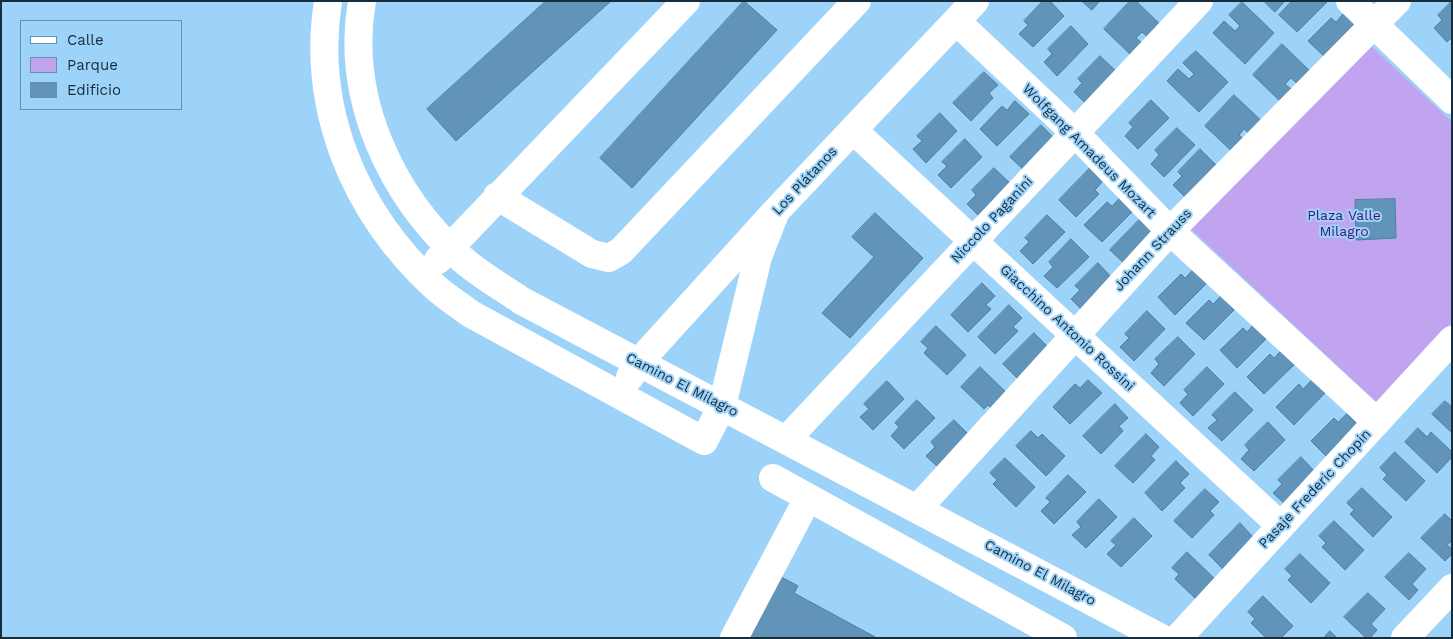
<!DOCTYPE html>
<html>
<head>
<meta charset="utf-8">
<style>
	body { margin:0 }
	#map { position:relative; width:1453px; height:639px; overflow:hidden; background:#9dd2f9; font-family:"Work Sans",sans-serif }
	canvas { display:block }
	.frame { position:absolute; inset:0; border:2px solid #182d3c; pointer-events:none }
	.legend { position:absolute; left:20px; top:20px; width:162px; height:90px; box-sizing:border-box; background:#9dd2f9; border:1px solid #6890ad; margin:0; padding:6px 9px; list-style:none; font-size:15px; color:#182d3c }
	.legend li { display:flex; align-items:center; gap:10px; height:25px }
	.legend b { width:25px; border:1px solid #6890ad }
</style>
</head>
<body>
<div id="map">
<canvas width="1453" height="639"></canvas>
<div class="frame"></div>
<ul class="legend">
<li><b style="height:6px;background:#fff"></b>Calle</li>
<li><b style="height:14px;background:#c0a4ef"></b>Parque</li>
<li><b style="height:14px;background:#6294b9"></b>Edificio</li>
</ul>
</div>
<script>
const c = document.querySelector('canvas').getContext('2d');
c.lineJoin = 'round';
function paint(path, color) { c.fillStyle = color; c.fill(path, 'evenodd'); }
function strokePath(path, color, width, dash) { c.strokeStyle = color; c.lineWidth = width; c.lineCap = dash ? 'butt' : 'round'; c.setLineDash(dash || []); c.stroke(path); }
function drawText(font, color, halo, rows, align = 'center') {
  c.font = font + ' "Work Sans",sans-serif'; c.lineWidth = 4; c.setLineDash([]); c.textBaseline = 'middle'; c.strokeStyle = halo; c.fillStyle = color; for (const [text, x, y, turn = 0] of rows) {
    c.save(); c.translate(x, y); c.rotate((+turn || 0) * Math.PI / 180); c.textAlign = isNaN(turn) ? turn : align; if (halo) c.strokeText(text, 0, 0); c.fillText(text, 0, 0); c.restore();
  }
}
const green = new Path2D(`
	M1367 42 1452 122V322L1377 403 1190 228Z`);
const building = new Path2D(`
	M546 1H611L456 141 427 109Z
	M744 1 777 30 632 188 600 158Z
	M1043 1H1050L1064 16 1033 47 1019 34 1028 25 1024 21Z
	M1082 1H1100L1092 10Z
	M1130 1H1136L1165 29 1153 42 1142 32 1136 38 1148 48 1136 60 1104 29Z
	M1264 1H1285L1275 12Z
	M1292 1H1328L1297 32 1279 15Z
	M1452 1V37L1447 42 1434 28 1442 20 1438 15Z
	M1242 2 1274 33 1245 64 1213 33 1224 21 1235 31 1240 26 1229 15Z
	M1344 13 1357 27 1326 58 1308 41 1331 18 1336 22Z
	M1071 26 1088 44 1057 76 1044 62 1052 54 1048 49Z
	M1282 44 1314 75 1302 88 1291 78 1285 84 1297 94 1285 106 1253 75Z
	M1196 51 1228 82 1199 112 1167 81 1178 69 1189 79 1194 74 1183 63Z
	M1100 56 1118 73 1087 105 1074 92 1082 83 1078 79Z
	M984 72 998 85 989 93 993 98 971 121 953 103Z
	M1234 95 1267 126 1255 139 1244 129 1239 135 1250 145 1238 157 1205 126Z
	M1151 100 1169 118 1138 149 1125 136 1133 127 1129 123Z
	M1015 101 1029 114 997 146 980 129 1002 106 1007 110Z
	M940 113 957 131 926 163 913 149 922 141 917 136Z
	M1041 125 1054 138 1028 174 1010 157Z
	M1177 128 1195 145 1164 177 1151 164 1159 155 1155 150Z
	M965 139 982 157 951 188 938 175 947 166 942 162Z
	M1200 149 1218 167 1186 198 1173 185 1182 176 1178 172Z
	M994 168 1012 185 980 217 967 204 976 195 972 190Z
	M1090 168 1103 181 1095 190 1099 194 1076 217 1059 200Z
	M1120 198 1133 211 1102 242 1084 225 1107 202 1112 206Z
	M1395 199 1396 238 1356 240 1355 200Z
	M875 213 923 258 850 338 822 313 874 257 852 237Z
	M1047 215 1065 232 1033 264 1020 251 1029 242 1025 238Z
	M1141 218 1154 231 1128 267 1110 250Z
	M1071 239 1089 257 1057 288 1044 276 1053 267 1049 262Z
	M1098 263 1115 281 1084 312 1071 299 1080 290 1075 286Z
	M1193 270 1207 283 1175 315 1158 297 1181 274 1185 278Z
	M982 283 995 296 986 305 991 309 968 332 951 315Z
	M1222 295 1235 309 1204 340 1186 323 1209 300 1213 304Z
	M1009 305 1022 318 1013 327 1018 331 995 354 978 337Z
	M1147 311 1165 329 1134 361 1120 347 1129 338 1125 334Z
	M1255 323 1269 336 1237 368 1220 350 1243 328 1247 332Z
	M936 326 966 355 947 375 924 353 928 348 921 342Z
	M1034 333 1047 346 1021 382 1003 364Z
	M1178 337 1195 354 1164 386 1151 373 1159 364 1155 359Z
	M1282 350 1296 363 1264 394 1247 377 1270 354 1274 358Z
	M980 367 1010 396 995 411 988 405 984 409 961 387Z
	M1207 367 1224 384 1193 416 1180 403 1188 394 1184 390Z
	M1088 380 1102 393 1070 424 1053 407 1075 384 1080 388Z
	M1312 380 1325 393 1294 425 1276 407 1299 384 1303 389Z
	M887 381 904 399 873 430 860 417 869 409 864 404Z
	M1235 392 1253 410 1222 441 1208 428 1217 420 1212 415Z
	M917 400 935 418 904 449 891 436 899 427 895 423Z
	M1445 401 1452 407V433L1432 414Z
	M1115 404 1128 418 1119 426 1123 431 1101 454 1083 436Z
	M1347 414 1360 427 1329 459 1311 441 1334 418 1338 422Z
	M954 420 971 437 940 469 926 456 935 447 931 442Z
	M1268 422 1285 440 1254 471 1241 459 1249 450 1245 445Z
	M1418 428 1427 437 1431 432 1452 452V457L1437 473 1405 442Z
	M1031 431 1038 438 1042 434 1065 456 1046 476 1016 446Z
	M1146 434 1159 447 1151 456 1155 460 1133 483 1115 466Z
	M1395 452 1425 481 1406 501 1383 479 1387 475 1380 468Z
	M1301 457 1318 475 1287 506 1273 493 1282 484 1278 480Z
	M1005 458 1035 487 1016 507 993 484 997 480 990 473Z
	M1176 461 1189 474 1180 483 1185 488 1162 511 1145 493Z
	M1068 475 1086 492 1054 524 1041 511 1050 502 1046 498Z
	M1362 488 1392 517 1373 537 1350 514 1354 510 1347 503Z
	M1205 489 1219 502 1210 511 1214 515 1192 538 1174 521Z
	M1099 499 1117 517 1086 548 1072 535 1081 527 1077 522Z
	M1445 514 1452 521V541L1447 545 1452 549V554L1445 561 1421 538Z
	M1134 518 1152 536 1121 567 1107 554 1116 545 1111 541Z
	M1334 521 1364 550 1345 570 1322 547 1326 543 1319 536Z
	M1240 523 1253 537 1245 545 1249 549 1226 572 1209 555Z
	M1187 552 1217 581 1198 601 1175 579 1179 574 1172 568Z
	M1409 553 1426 569 1412 584 1418 590 1409 600 1385 577Z
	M1300 554 1330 583 1311 603 1288 580 1292 576 1285 569Z
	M772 572 798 586 794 593 877 638H736Z
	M1368 593 1385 609 1371 624 1377 630 1370 638H1366L1344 617Z
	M1263 596 1293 626 1281 638H1266L1251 623 1255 619 1248 612Z
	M1330 631 1337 638H1324Z`);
const minor = new Path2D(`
	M328 1C311 110 355 213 435 287 446 297 459 305 471 314L704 441 722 406 758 257 776 211
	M362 1C345 98 391 196 462 259 480 275 502 287 522 301L1161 638
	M1350 1 1452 100
	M956 21 1074 132 1170 231 1377 422
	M853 130 1281 526
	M497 196 592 254 609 258 621 251 857 1
	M438 260 686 1
	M630 377 638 363 776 211 975 1
	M786 440 1199 1
	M773 478 1063 638
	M918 508 1170 231 1397 1
	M734 638 808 498
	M1178 638 1452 340
	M1405 638 1452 588`);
const streetNames = [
	["Wolfgang Amadeus Mozart",1089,151,45],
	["Los Plátanos",805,181,-47],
	["Niccolo Paganini",992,220,-47],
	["Johann Strauss",1153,250,-47],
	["Giacchino Antonio Rossini",1067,328,43],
	["Camino El Milagro",682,385,27],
	["Pasaje Frederic Chopin",1315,489,-47],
	["Camino El Milagro",1040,573,28]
];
const parkNames = [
	["Plaza Valle",1344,216],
	["Milagro",1344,232]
];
paint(green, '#c0a4ef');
paint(building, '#6294b9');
strokePath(building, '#4d7fa2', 1);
strokePath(minor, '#fff', 28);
drawText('14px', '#182d3c', '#9dd2f9', streetNames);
drawText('14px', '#421670', '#9dd2f9', parkNames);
</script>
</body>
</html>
